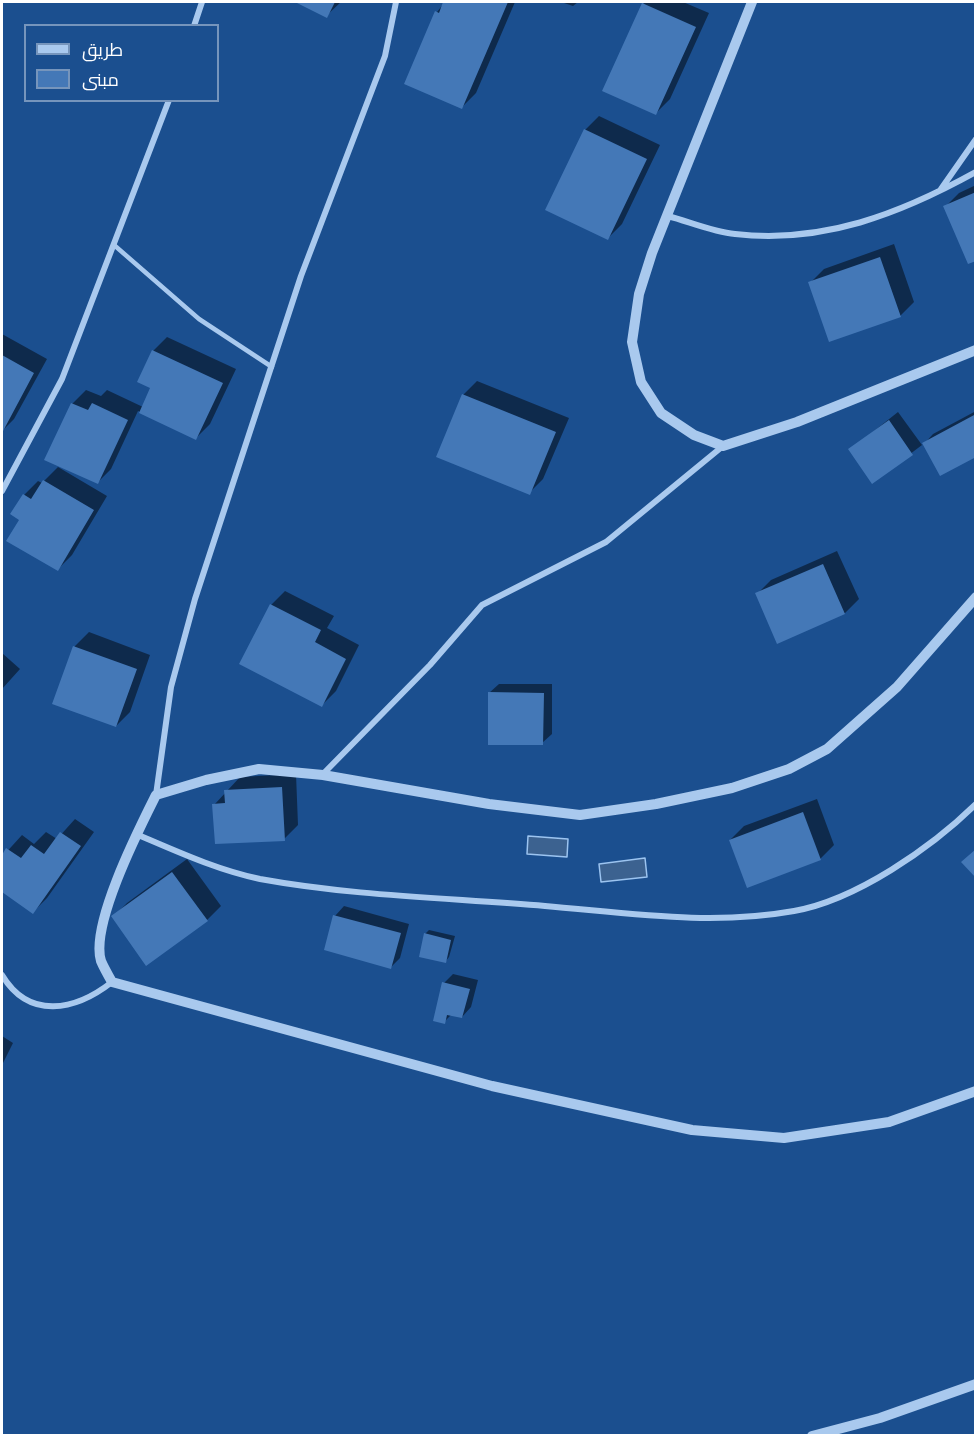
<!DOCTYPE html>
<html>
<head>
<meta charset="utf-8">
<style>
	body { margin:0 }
	#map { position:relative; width:977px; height:1437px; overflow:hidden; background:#1b4f8f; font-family:"Source Sans 3",Cairo,sans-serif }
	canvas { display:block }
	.frame { position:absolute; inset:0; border:3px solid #fff; pointer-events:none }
	.legend { position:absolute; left:24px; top:24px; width:195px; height:78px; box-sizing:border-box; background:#1b4f8f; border:2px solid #7695bc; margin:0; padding:8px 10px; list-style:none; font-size:18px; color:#fff }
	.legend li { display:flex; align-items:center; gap:12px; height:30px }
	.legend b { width:30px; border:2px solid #7695bc }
</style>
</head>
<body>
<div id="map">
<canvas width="977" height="1437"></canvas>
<div class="frame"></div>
<ul class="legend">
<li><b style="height:8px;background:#a9c9ee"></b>طريق</li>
<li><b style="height:16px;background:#4478b7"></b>مبنى</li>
</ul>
</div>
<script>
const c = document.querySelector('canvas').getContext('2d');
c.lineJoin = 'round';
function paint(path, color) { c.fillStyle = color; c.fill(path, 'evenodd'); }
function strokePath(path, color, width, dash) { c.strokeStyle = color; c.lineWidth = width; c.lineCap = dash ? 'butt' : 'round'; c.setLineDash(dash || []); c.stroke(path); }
const water = new Path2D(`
	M528 836 568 839 567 857 527 854Z
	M645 858 647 877 601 882 599 864Z`);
const shadow = new Path2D(`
	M299 2H341L326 16Z
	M445 2H515L476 93 462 107 437 12Z
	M561 2H578L573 6Z
	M646 2H683L709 13 670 99 656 113 643 4Z
	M599 116 660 145 622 224 608 238 585 130Z
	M976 185V259L945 207 959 193Z
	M894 244 914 302 900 316 810 283 824 269Z
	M2 334 47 359 14 419 2 431Z
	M167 337 236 369 210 424 196 438 138 411 111 469 97 483 72 404 86 390 101 396 107 390 143 407 152 388 153 351Z
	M477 381 569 418 543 479 529 493 463 395Z
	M976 411V456L924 444 933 434Z
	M898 412 922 445 873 482 850 450Z
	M58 467 107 496 72 555 58 569 21 519 24 495 38 481 42 483Z
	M837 551 859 599 845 613 778 642 757 594 771 580Z
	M285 591 334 616 327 628 359 645 336 691 322 705 271 605Z
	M89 632 150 655 130 712 116 726 54 703 75 646Z
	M2 653 20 669 2 689Z
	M499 684H552V734L542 743 489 693Z
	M296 774 298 825 284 839 214 805 240 777Z
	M817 799 834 845 820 859 730 840 744 826Z
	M75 819 94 832 47 898 33 912 2 890V857L22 835 34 844 46 832 57 839Z
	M187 859 221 906 207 920 113 917 127 903Z
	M344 906 409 924 400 958 391 967 335 916Z
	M429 930 455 936 449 957 445 962 425 934Z
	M453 974 478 980 471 1007 462 1017 452 1014 444 1022V983Z
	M2 1036 13 1043 2 1065Z`);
const building = new Path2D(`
	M295 2H335L327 18Z
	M443 2H508L462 109 404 84 435 11 439 13Z
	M642 3 696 27 656 115 602 91Z
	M584 129 647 159 608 240 545 210Z
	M976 192V261L968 264 943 206Z
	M880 257 901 317 829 342 808 282Z
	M152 350 223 383 196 440 139 413 150 388 137 382Z
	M2 355 34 373 2 433Z
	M462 394 556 432 530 495 436 457Z
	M71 403 88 410 92 403 128 420 98 484 44 460Z
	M976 414V457L940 476 922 443Z
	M889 420 913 455 872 484 848 449Z
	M43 480 94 510 58 571 6 541 19 520 10 514 23 494 31 499Z
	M823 564 845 614 777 644 755 593Z
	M270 604 321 630 315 642 346 659 322 707 239 664Z
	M73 646 137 669 116 727 52 704Z
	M488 692 544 693 543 745H488Z
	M282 787 285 841 215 844 212 804 225 803 224 790Z
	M803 812 821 860 747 888 729 840Z
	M60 832 81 846 33 914 2 892V855L6 848 21 858 31 845 44 854Z
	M976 849V878L961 862Z
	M172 872 208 921 146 966 111 916Z
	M333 915 401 933 391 969 324 950Z
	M424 933 451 940 446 963 419 957Z
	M442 982 470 989 462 1018 447 1015 445 1024 433 1021Z`);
const service = new Path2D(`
	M114 245 199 319 272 367`);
const minor = new Path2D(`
	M194 26 202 2
	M941 189 976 139
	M668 216C690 222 713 232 735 234 823 244 900 214 976 172
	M2 491 62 379 169 100
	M323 774 430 665 482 605 606 542 723 446
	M156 795 171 687 195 599 301 276 385 56 396 2
	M136 834C176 851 217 870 260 879 353 896 451 898 545 906 628 913 711 926 794 911 856 900 931 848 976 804
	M2 975C29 1020 75 1011 112 982`);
const tertiary = new Path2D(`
	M752 2 652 253 639 294 632 342 641 382 661 413 694 435 723 446 797 422 976 350
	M976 597 897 687 827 749 789 769 732 788 656 804 580 815 489 804 323 775 259 769 206 780 156 795C139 829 90 925 101 961 104 968 108 975 112 982L492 1086 692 1130 784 1138 889 1122 976 1091
	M812 1436 880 1418 976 1384`);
paint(water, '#3c6290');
strokePath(water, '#9cc4f0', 1.5);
paint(shadow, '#0007');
paint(building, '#4478b7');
strokePath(service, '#a9c9ee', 4.5);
strokePath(minor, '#a9c9ee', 6);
strokePath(tertiary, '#a9c9ee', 10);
</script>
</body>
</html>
